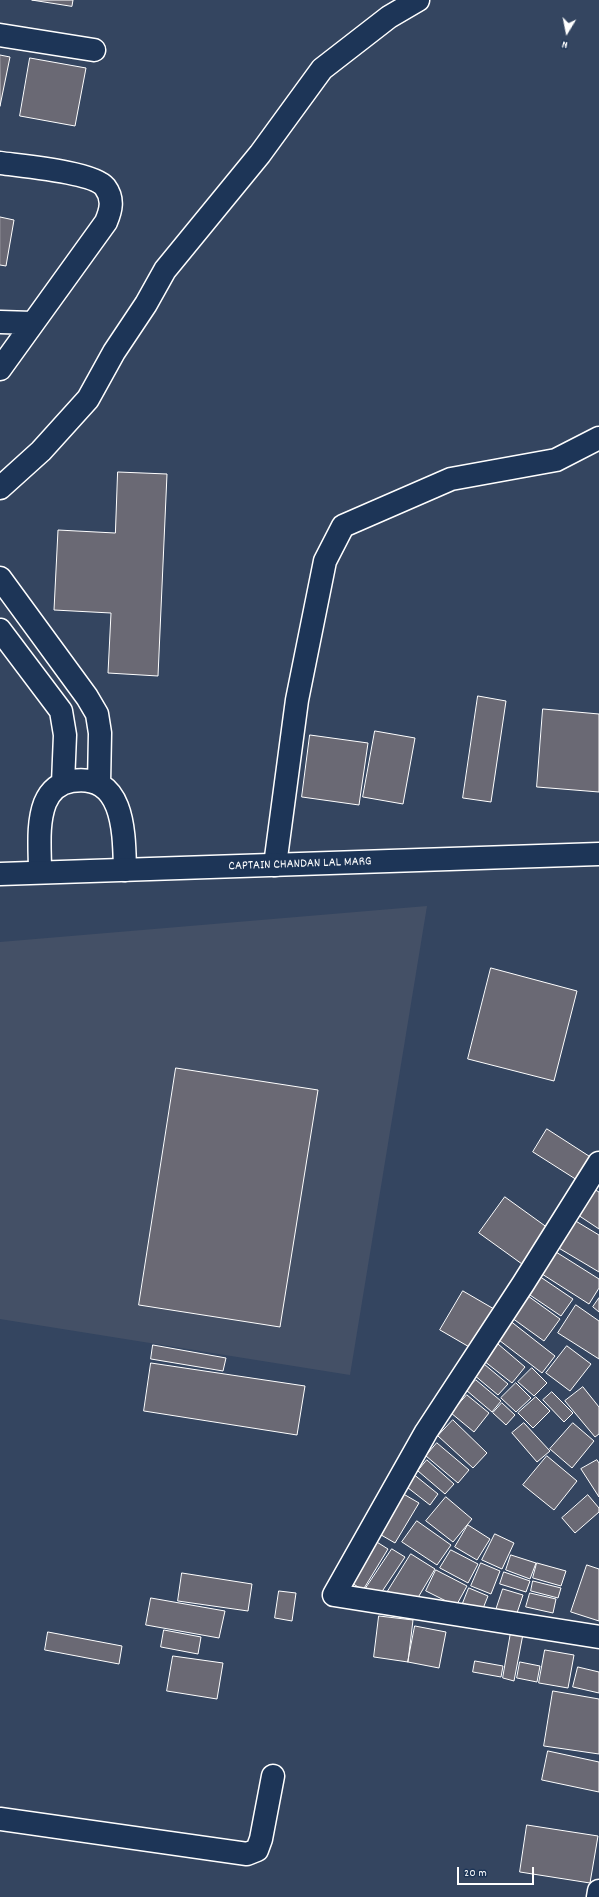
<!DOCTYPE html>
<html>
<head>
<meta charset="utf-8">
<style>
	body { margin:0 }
	#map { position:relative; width:599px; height:1897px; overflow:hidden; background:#344560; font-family:Dekko,sans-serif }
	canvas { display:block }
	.north { position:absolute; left:547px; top:12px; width:40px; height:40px; -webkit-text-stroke:3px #1d3557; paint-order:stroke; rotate:190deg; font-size:11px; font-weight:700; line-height:16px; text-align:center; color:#fff }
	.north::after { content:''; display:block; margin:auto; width:14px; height:18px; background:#fff; clip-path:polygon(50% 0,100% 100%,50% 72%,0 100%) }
	.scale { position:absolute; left:457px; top:1867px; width:77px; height:18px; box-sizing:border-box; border:2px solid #fff; border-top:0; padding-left:5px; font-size:12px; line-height:14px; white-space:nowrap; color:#fff; -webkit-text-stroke:3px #1d3557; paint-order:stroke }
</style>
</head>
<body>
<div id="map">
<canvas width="599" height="1897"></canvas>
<div class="north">N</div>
<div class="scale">20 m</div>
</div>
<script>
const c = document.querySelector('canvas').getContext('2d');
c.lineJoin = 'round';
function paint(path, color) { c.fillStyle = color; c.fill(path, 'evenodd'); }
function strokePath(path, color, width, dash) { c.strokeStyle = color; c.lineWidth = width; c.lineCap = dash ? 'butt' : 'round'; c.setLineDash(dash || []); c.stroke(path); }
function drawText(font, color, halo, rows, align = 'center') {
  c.font = font + ' Dekko,sans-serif'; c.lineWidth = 4; c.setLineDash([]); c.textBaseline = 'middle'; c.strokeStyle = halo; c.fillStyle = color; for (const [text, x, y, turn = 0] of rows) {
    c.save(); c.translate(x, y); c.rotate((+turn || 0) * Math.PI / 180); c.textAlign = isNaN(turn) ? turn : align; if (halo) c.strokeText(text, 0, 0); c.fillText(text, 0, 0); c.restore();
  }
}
const built = new Path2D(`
	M427 906 350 1375 0 1319V942Z`);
const building = new Path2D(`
	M32 0H73L72 6Z
	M0 55 10 57 0 106Z
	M30 58 86 68 75 126 20 116Z
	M0 217 14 220 6 266 0 265Z
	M118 472 167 474 158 676 108 673 111 613 54 610 58 530 115 533Z
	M478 696 506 701 491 802 463 798Z
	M543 709 599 714V792L537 787Z
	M375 731 415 738 403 804 363 797Z
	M310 735 368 743 359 805 302 797Z
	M491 968 577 991 554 1081 468 1059Z
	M176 1068 318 1090 280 1327 139 1305Z
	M547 1129 592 1158 577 1180 533 1152Z
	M592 1188 599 1192V1229L575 1213Z
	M505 1197 548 1228 522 1264 479 1233Z
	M574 1220 599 1235V1272L557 1247Z
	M556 1252 599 1279V1288L589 1304 542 1274Z
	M539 1276 573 1299 561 1316 527 1293Z
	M463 1291 494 1309 471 1348 440 1330Z
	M528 1296 560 1319 544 1341 512 1318Z
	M599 1298V1312L593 1307Z
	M576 1305 599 1321V1359L558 1333Z
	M509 1320 555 1356 542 1373 495 1337Z
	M498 1344 525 1367 512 1383 484 1361Z
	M153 1345 226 1358 223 1371 151 1359Z
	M567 1346 591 1364 570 1391 546 1373Z
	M151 1363 305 1386 297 1435 144 1411Z
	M484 1364 508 1384 498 1395 474 1375Z
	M532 1368 547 1383 534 1396 518 1382Z
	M476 1380 501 1401 492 1412 466 1390Z
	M516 1383 531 1398 516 1412 501 1398Z
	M583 1387 599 1407V1434L595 1437 565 1401Z
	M552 1392 573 1413 564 1422 543 1400Z
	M467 1395 489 1413 474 1432 451 1413Z
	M536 1397 550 1411 533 1428 518 1413Z
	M502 1403 515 1415 506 1425 493 1413Z
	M453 1420 487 1453 473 1468 438 1436Z
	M524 1423 550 1451 537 1462 512 1433Z
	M573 1423 594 1441 572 1468 550 1449Z
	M437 1443 469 1470 458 1483 426 1456Z
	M547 1456 577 1481 554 1510 523 1485Z
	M427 1460 454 1484 445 1494 418 1471Z
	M597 1460 599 1463V1497L581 1469Z
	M412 1473 438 1494 430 1505 403 1484Z
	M400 1492 419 1503 395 1543 376 1532Z
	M588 1495 599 1508V1512L575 1533 562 1518Z
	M446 1497 472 1519 453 1542 426 1521Z
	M417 1521 451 1545 437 1565 402 1542Z
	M468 1525 490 1539 477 1560 455 1547Z
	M495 1534 514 1543 502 1569 482 1560Z
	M372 1539 388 1549 363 1590 347 1580Z
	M392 1549 405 1557 379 1596 366 1588Z
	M451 1550 478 1564 468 1583 440 1568Z
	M411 1554 435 1569 413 1606 388 1591Z
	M511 1555 536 1563 530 1579 506 1570Z
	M481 1563 500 1571 491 1594 471 1586Z
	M537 1563 566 1571 561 1586 533 1578Z
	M587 1565 599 1569V1621L571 1612Z
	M436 1570 467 1586 456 1606 426 1591Z
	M504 1572 530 1581 526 1592 500 1584Z
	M182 1573 252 1584 248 1611 178 1601Z
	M533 1581 561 1588 558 1598 531 1591Z
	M469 1588 488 1596 482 1611 463 1603Z
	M503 1589 523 1595 515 1619 495 1613Z
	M279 1591 296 1593 292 1621 275 1618Z
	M530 1593 556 1599 553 1613 526 1607Z
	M151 1598 225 1611 219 1638 146 1625Z
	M379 1616 413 1620 408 1662 374 1657Z
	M415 1626 446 1632 439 1668 408 1662Z
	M164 1630 201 1637 198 1654 161 1647Z
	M48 1632 122 1646 119 1664 45 1650Z
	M511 1632 523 1634 514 1681 503 1678Z
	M545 1650 574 1655 568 1688 539 1683Z
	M173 1656 223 1663 217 1699 167 1691Z
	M475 1661 503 1666 501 1677 473 1672Z
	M520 1662 540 1666 537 1682 517 1678Z
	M578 1667 599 1672V1693L573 1687Z
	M553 1691 599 1699V1754L544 1746Z
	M548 1751 599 1762V1792L542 1780Z
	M527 1825 598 1836 590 1883 520 1872Z`);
const street = new Path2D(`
	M0 35 94 50
	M0 163C21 166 93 172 105 187 114 199 111 210 106 222L0 369
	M0 322 33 323
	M0 488 41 451 88 399 114 352 146 304 165 270 260 154 322 69 389 17 418 0
	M0 578 87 697 97 714 100 733 99 784
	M0 630 61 711 65 735 63 783
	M275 865 297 700 325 561 343 526 451 479 556 460 599 438
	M40 872C40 850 37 824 45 803 50 791 59 783 72 781 125 773 124 834 125 870
	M599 1163 523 1284 426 1432 334 1595 599 1637
	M0 1819 247 1854 257 1850 261 1839 273 1776
	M598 1897 599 1891`);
const secondary = new Path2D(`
	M0 874 599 854`);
const streetNames = [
	["CAPTAIN CHANDAN LAL MARG",300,865,-2]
];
paint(built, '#445066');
paint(building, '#6a6974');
strokePath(building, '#fff', 1);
strokePath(street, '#fff', 25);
strokePath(secondary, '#fff', 25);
strokePath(street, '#1d3557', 22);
strokePath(secondary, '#1d3557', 22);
drawText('13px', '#fff', '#1d3557', streetNames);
</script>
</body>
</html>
